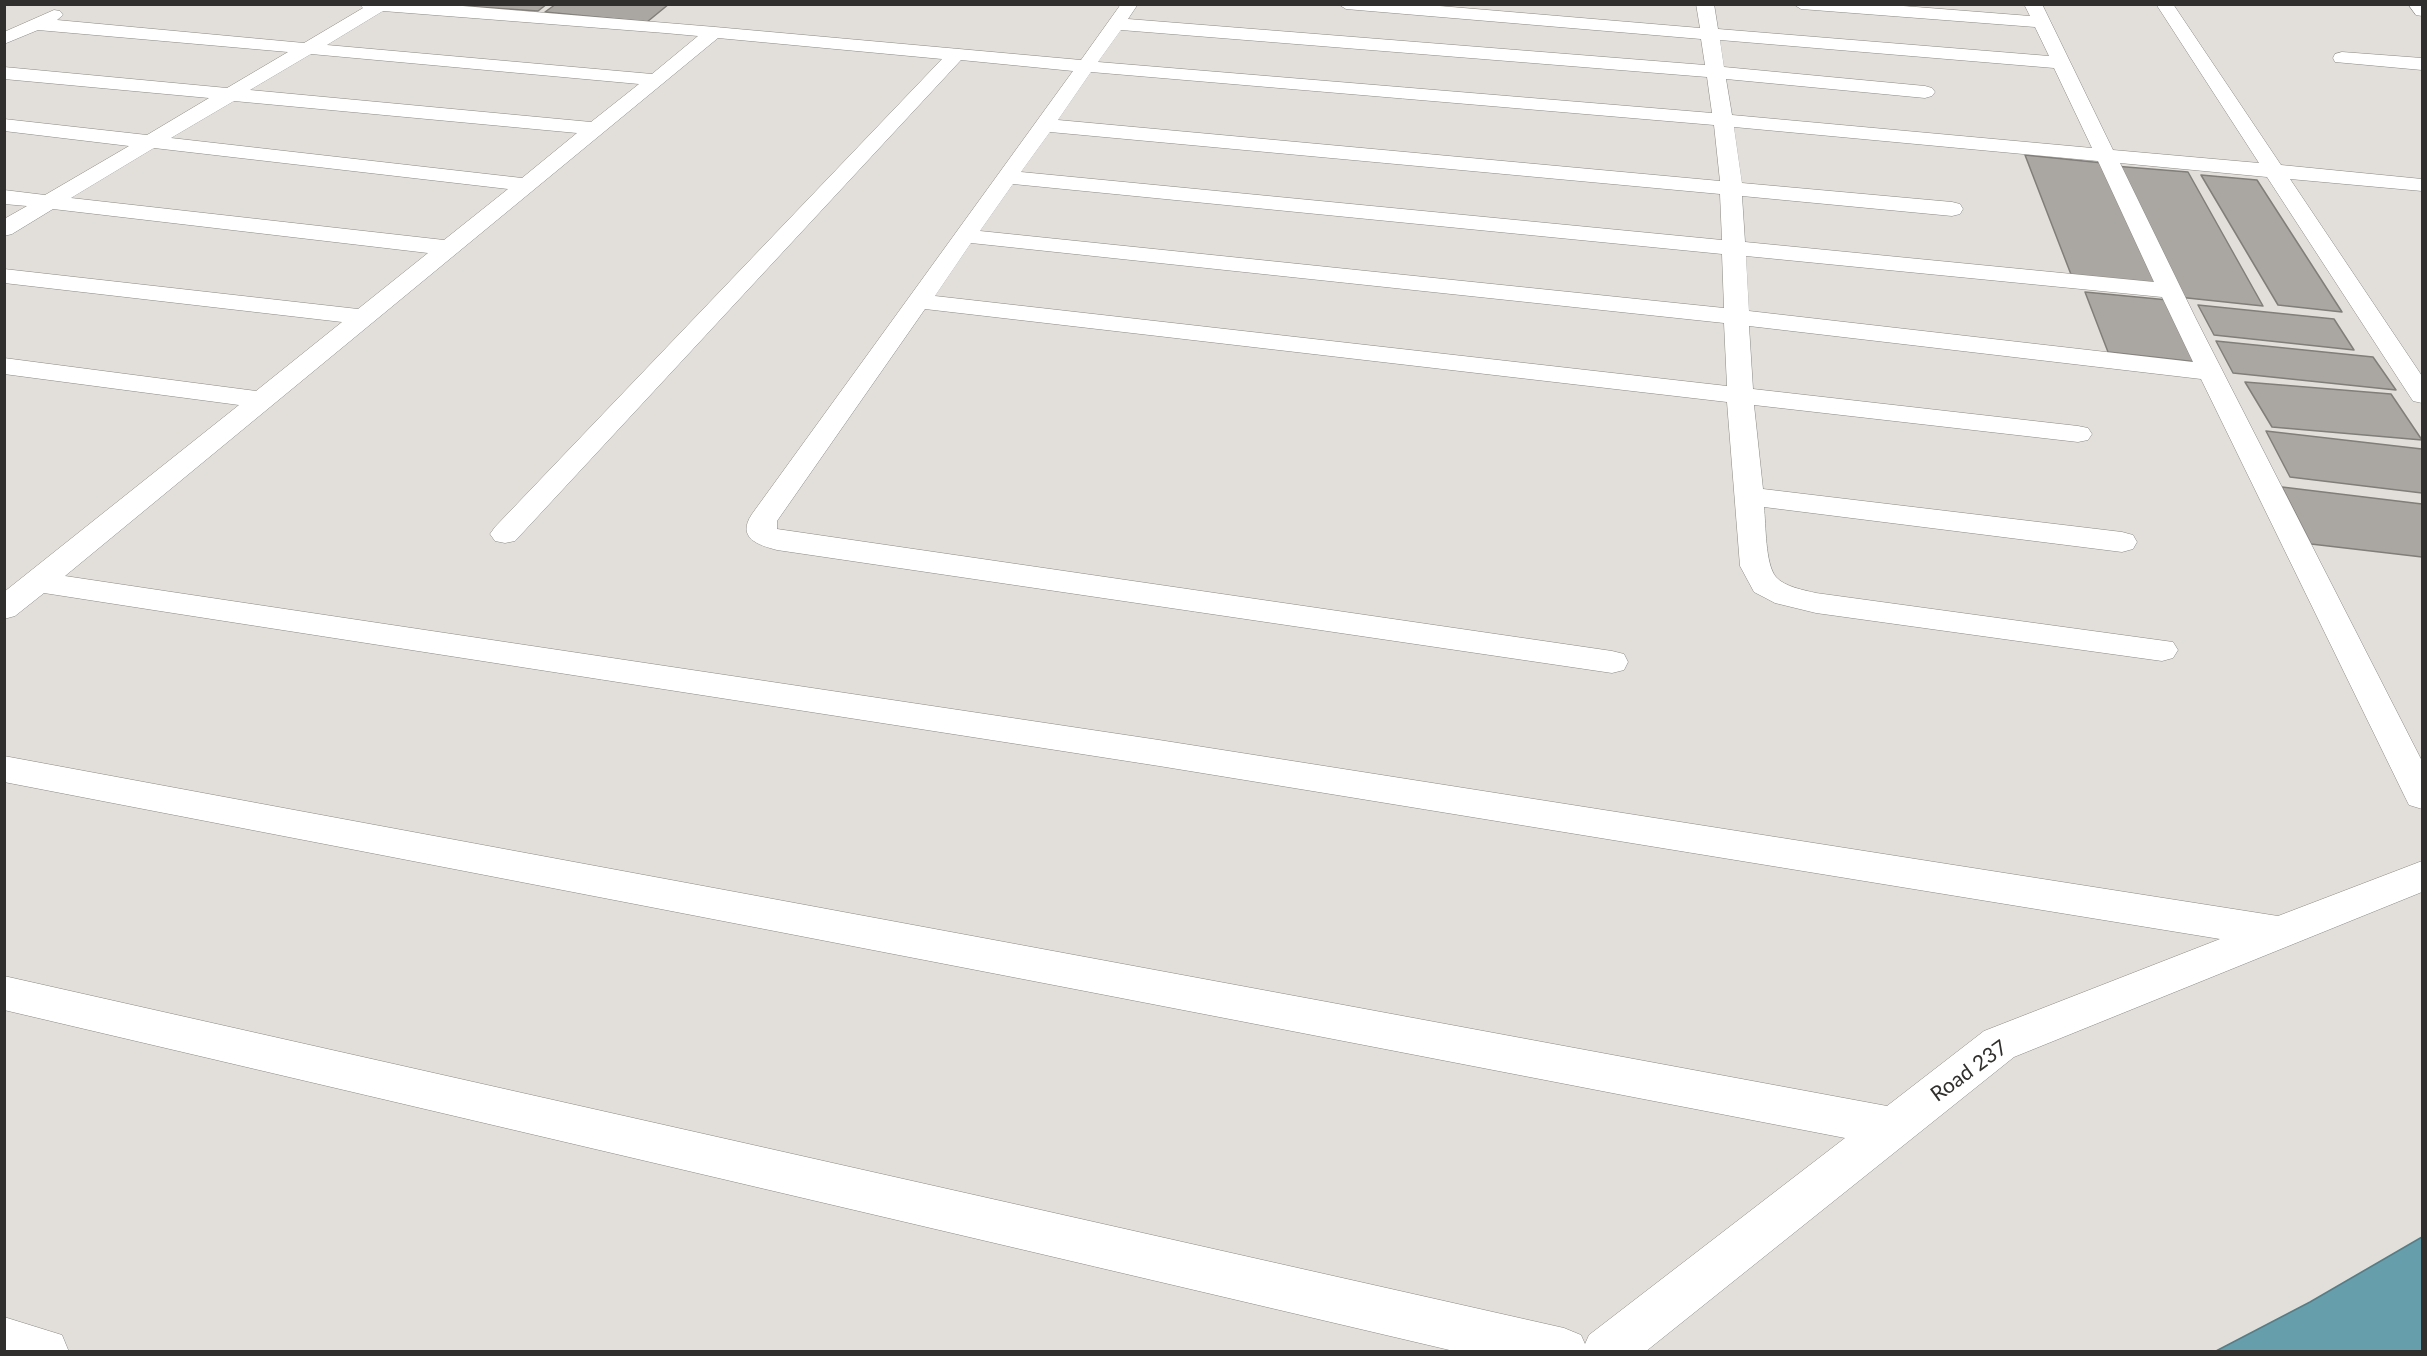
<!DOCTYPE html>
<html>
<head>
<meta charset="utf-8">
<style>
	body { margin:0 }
	#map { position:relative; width:2427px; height:1356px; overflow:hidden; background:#e2dfda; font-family:Lato,sans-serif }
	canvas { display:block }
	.frame { position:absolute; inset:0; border:6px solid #302f2d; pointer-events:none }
</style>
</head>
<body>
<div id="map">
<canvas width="2427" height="1356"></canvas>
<div class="frame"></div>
</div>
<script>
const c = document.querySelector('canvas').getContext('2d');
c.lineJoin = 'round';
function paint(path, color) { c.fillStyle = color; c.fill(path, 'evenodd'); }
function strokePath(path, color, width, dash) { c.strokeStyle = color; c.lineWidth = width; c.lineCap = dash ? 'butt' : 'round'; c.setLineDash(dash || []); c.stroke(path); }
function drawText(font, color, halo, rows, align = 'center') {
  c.font = font + ' Lato,sans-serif'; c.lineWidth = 4.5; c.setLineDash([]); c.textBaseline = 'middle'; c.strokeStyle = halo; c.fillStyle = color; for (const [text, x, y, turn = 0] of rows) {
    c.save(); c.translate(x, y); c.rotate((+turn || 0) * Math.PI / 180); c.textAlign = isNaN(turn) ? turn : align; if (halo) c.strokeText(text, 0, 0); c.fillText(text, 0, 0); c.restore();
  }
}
const water = new Path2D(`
	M2422 1237V1351H2216L2310 1302Z`);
const building = new Path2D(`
	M428 4H547L538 11Z
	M556 4H669L647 22 545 12Z
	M2025 155 2103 163 2160 286 2072 277Z
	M2114 166 2188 172 2263 306 2178 297Z
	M2201 175 2257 180 2342 312 2278 305Z
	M2085 292 2168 300 2197 362 2108 352Z
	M2198 305 2334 319 2354 350 2214 335Z
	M2216 341 2373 357 2396 390 2233 373Z
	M2245 382 2391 394 2422 440 2272 427Z
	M2266 431 2422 449V493L2290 477Z
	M2282 487 2422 504V557L2311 544Z`);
const minor = new Path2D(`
	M359 4H439L715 27 1081 60 1121 4H1138L1128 19 1705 65 1701 39 1346 9 1338 4H1416L1700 28 1696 4H1714L1718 29 2049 56 2035 27 1801 9 1793 4H1878L2030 16 2024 4H2042L2113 150 2259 163 2156 4H2173L2281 165 2422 179V191L2290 179 2422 376V403L2413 401 2409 395 2267 177 2120 163 2196 319 2422 761V809L2409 805 2404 795 2201 379 1749 326 1753 389 2078 426 2088 428 2092 434 2088 440 2078 442 1754 405 1763 489 2122 532 2133 535 2137 542 2133 549 2122 552 1764 507C1766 524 1765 564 1776 577 1785 587 1804 590 1816 593L2173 642 2178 650 2173 658 2162 661 1816 613 1775 603 1754 592 1740 566 1727 402 925 309 777 521V529L1612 651 1624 654 1628 662 1624 670 1612 673 777 550C758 545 736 538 752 514L1073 71 961 60 515 541 505 543 495 541 490 534 495 527 942 59 718 38 65 576 1159 740 2278 916 2422 861V892L2014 1057 1645 1352H1458L4 1010V976L1564 1328 1581 1335 1585 1344 1589 1335 1845 1138 4 782V756L1887 1106 1984 1031 2220 939 1159 766 44 593 15 616 4 619V592L239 405 4 374V358L256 391 342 322 4 283V269L358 309 428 253 53 209 12 234 4 236V219L27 206 4 204V190L45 195 129 146 4 131V119L147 135 209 98 4 79V67L227 88 288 52 38 30 4 44V32L54 10 60 11 63 15 57 20 304 43 363 8ZM383 11 665 33 698 36 652 74 327 45ZM1121 30 1707 77 1712 113 1098 62ZM1720 40 2054 68 2092 148 1732 115 1726 79 1925 98 1932 96 1935 92 1932 88 1925 86 1724 67ZM311 54 639 84 591 122 250 90ZM1091 72 1714 125 1720 181 1058 120ZM234 101 577 133 522 178 171 138ZM1734 127 2098 161 2154 282 1745 242 1742 196 1952 216 1960 214 1963 209 1960 204 1952 202 1742 183ZM1050 132 1720 194 1722 240 1021 172ZM154 148 508 189 444 240 71 198ZM1013 184 1722 254 1724 308 980 231ZM971 243 1724 323 1727 386 935 296ZM1746 256 2162 297 2193 362 1749 311Z
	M2408 4H2422V16L2416 15Z
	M2342 52 2422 58V70L2335 62 2333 58 2335 54Z
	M4 1317 62 1335 69 1352H4Z`);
const nearStreetnames = [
	["Road 237",1969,1071,-36]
];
paint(water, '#679eab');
strokePath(water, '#567d85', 1.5);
paint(building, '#aaa7a2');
strokePath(building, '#817e7a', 1.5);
strokePath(minor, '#8b8984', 1);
paint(minor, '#fff');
drawText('21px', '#302f2d', '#fff', nearStreetnames);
</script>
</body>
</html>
